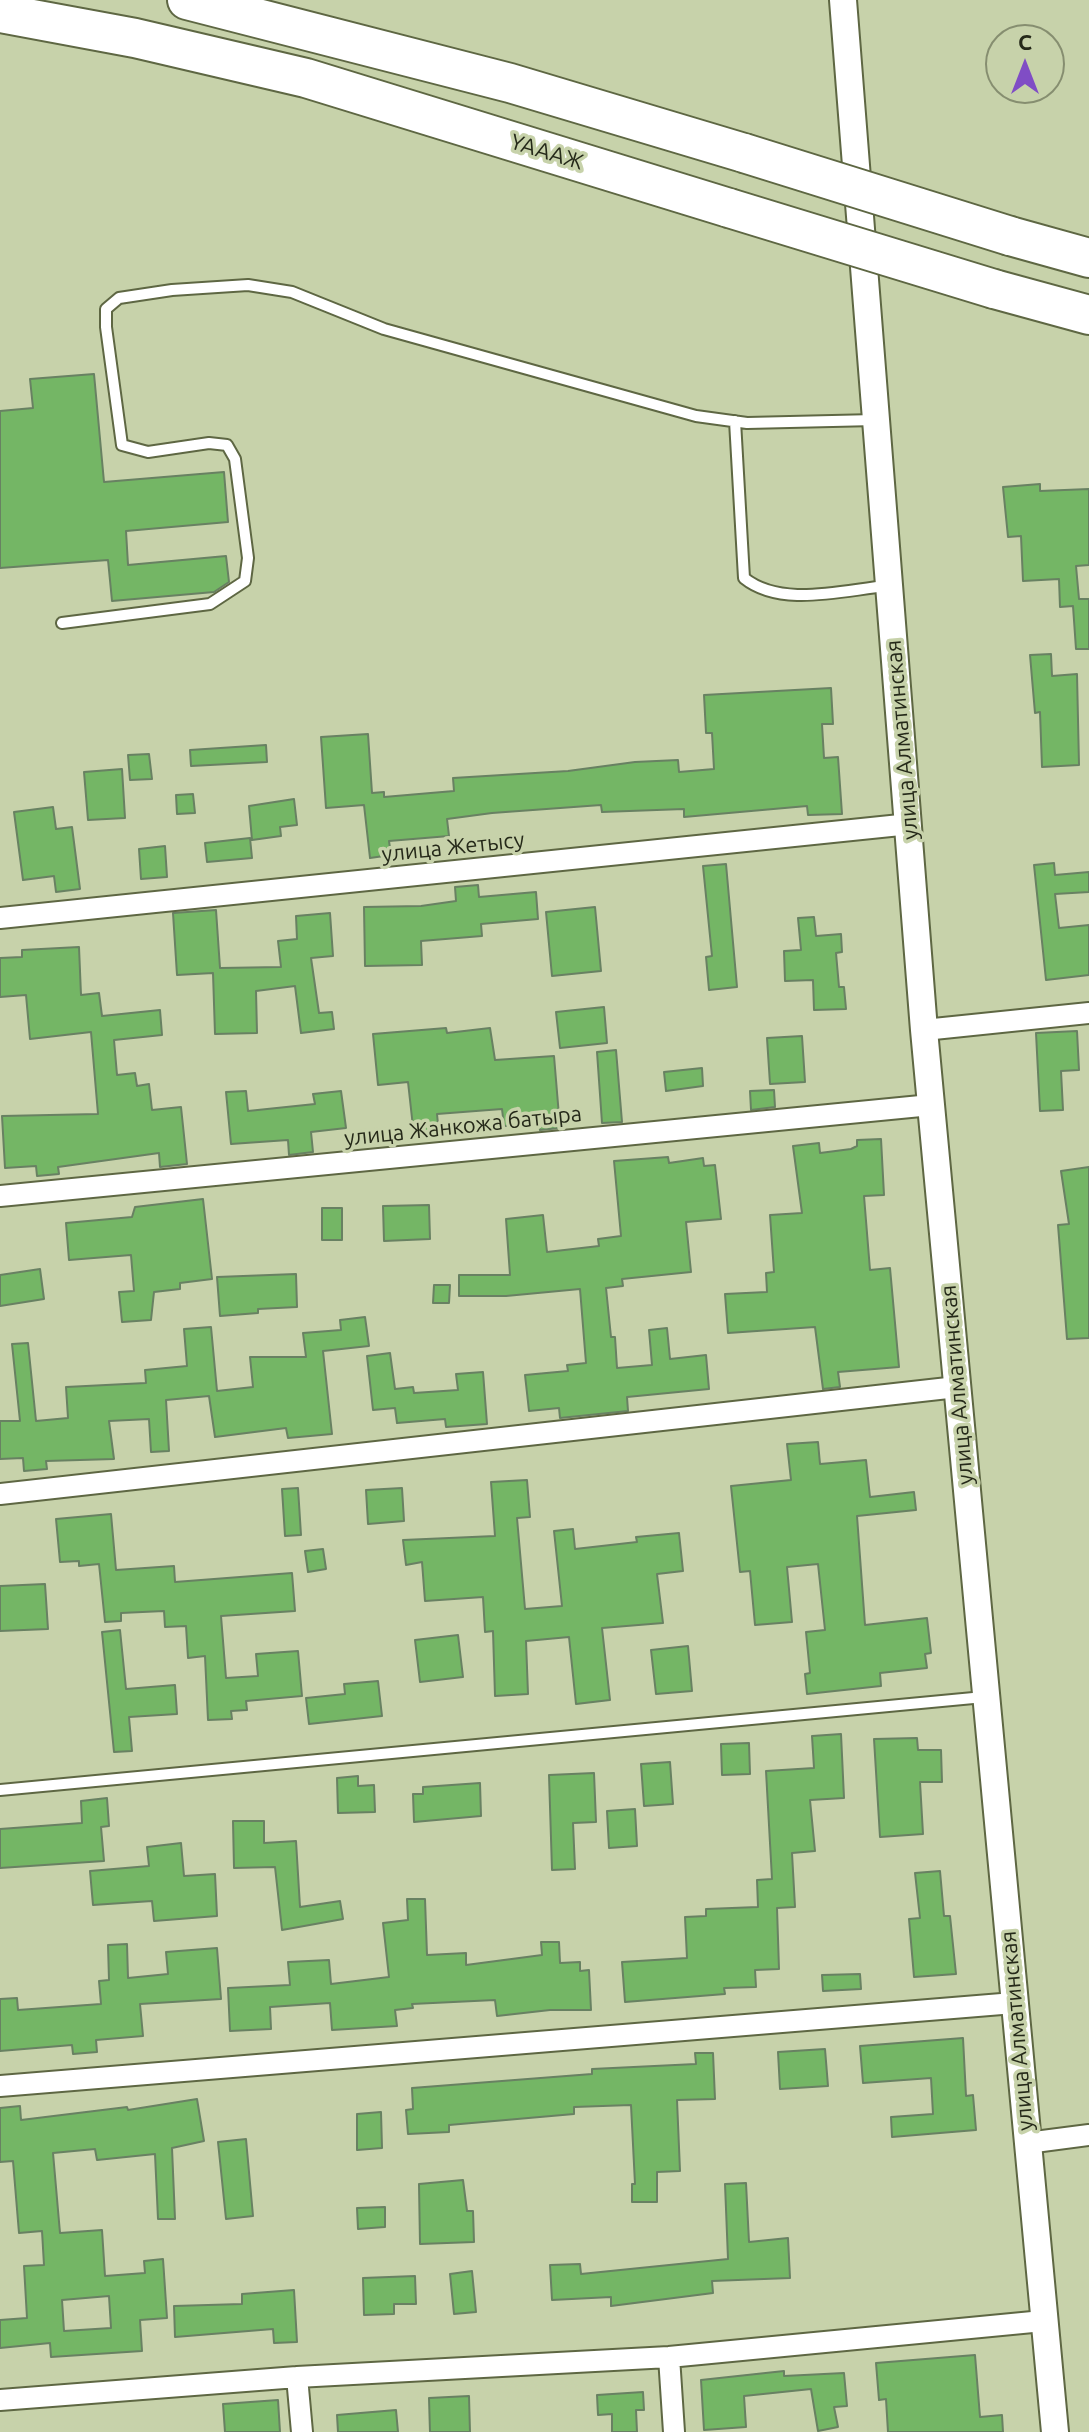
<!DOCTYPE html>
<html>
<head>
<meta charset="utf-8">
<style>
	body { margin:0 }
	#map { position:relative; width:1089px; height:2432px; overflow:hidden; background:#c7d2aa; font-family:Ubuntu,sans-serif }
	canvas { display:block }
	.north { position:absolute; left:985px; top:24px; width:80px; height:80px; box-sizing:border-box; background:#c7d2aa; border:2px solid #868e70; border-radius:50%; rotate:0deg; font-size:22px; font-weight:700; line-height:32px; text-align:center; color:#252919 }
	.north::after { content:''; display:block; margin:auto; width:28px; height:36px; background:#804dc5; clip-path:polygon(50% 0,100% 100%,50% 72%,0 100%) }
</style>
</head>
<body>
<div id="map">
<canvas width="1089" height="2432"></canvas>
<div class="north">С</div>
</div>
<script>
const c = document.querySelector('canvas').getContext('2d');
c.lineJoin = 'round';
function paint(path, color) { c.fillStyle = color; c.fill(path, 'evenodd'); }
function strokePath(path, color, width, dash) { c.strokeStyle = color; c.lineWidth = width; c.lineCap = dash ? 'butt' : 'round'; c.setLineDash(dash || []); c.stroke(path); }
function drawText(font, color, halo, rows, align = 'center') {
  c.font = font + ' Ubuntu,sans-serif'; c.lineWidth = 7; c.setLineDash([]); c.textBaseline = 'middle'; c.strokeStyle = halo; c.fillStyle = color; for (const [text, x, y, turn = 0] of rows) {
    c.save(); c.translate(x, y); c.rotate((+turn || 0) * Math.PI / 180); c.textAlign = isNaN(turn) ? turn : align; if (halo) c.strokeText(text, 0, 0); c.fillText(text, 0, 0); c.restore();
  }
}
const building = new Path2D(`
	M94 374 104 482 224 472 228 522 126 531 128 565 226 556 229 582 214 592 112 601 108 560 0 568V411L33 408 30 379Z
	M1040 484V491L1089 489V565L1076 566 1079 599H1089V649H1076L1073 606 1060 607 1059 579 1023 581 1021 536 1008 537 1003 487Z
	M1051 654 1052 676 1077 674 1079 765 1042 767 1040 712 1035 713 1030 655Z
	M831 688 833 724H822L824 758 838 757 842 814 808 815 807 806 684 817V809L602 812 601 805 492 813 447 819 449 836 389 841 391 855 370 858 364 805 326 808 321 737 368 734 372 793 384 792V797L454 791 453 778 568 771 635 762 678 760 679 772 714 769 712 733H706L704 695Z
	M266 745 267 762 191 766 190 750Z
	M149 754 152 779 130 780 128 755Z
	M122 769 125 818 88 820 84 772Z
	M193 794 195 813 177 814 176 795Z
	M294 799 297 825 280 827 281 836 252 840 249 806Z
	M53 807 56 829 72 827 80 889 56 892 54 876 23 880 14 812Z
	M250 838 252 858 207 862 205 843Z
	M165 846 167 877 141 879 139 849Z
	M1054 863 1055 875 1089 872V892L1055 894 1059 928 1089 925V975L1046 980 1034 865Z
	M726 864 737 987 709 990 706 957 712 956 703 866Z
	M478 885 479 897 536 892 538 919 481 924 482 936 421 941 422 965 365 966 364 907 421 906 456 901 455 887Z
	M595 907 601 971 552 976 546 912Z
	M216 910 220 968 281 967 278 941 297 939 296 916 330 913 333 956 311 958 319 1013 332 1012 334 1029 301 1033 295 986 256 991 257 1033 215 1034 213 973 177 975 173 913Z
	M814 917 816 936 841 934 842 952 836 953 839 987H844L846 1009 814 1010 813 980 785 981 784 951 801 950 798 918Z
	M79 947 81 995 99 993 102 1016 160 1010 162 1035 114 1040 117 1075 135 1073 137 1086 149 1084 152 1110 181 1107 187 1164 160 1167 159 1153 58 1167 59 1174 37 1176 36 1166 5 1168 2 1116 98 1114 91 1032 30 1039 26 995 0 997V958L22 957V950Z
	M604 1007 607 1043 560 1048 556 1012Z
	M446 1028 447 1033 490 1028 495 1060 554 1056 560 1128 540 1130 539 1123 504 1126 502 1109 437 1114 439 1134 414 1136 408 1082 378 1085 373 1034Z
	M1077 1031 1079 1070 1061 1071 1063 1110 1040 1111 1036 1033Z
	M802 1036 805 1082 770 1084 767 1038Z
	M616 1050 622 1122 602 1123 597 1052Z
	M702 1068 703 1086 666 1091 664 1072Z
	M774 1090 775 1107 751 1110 750 1091Z
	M246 1091 248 1111 315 1104 313 1094 341 1091 346 1128 311 1132 313 1152 289 1155 288 1140 231 1144 226 1092Z
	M881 1139 884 1195 864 1196 870 1270 890 1268 899 1367 838 1372 840 1387 823 1389 815 1327 728 1333 725 1294 767 1292 766 1273 774 1272 770 1215 802 1213 793 1146 819 1143 820 1153 851 1149 857 1146V1140Z
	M668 1157 669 1163 703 1158 704 1166 715 1165 721 1219 686 1222 691 1272 622 1279 623 1286 606 1288 611 1337H615L617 1368 652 1365 649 1330 667 1328 670 1359 706 1355 709 1389 627 1397 628 1411 560 1418 559 1408 529 1411 525 1375 568 1371 567 1365 586 1363 580 1289 506 1296H459V1275H510L506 1219 543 1215 547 1252 599 1246 598 1239 621 1236 614 1161Z
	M1089 1167V1338L1067 1339 1058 1225 1069 1224 1061 1171Z
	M203 1199 212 1279 180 1283V1289L154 1292 151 1320 122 1322 119 1292 134 1291 131 1255 69 1260 66 1223 132 1217 135 1207Z
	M429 1205 430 1239 384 1241 383 1206Z
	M322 1208H342V1240H322Z
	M40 1269 44 1299 0 1306V1275Z
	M296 1274 297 1307 258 1309V1313L220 1316 217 1277Z
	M434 1285H450L449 1303H433Z
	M365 1317 369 1346 323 1351 332 1434 288 1438 286 1428 215 1437 209 1396 166 1400 169 1451 151 1452 149 1419 109 1421 114 1459 46 1461 47 1469 24 1471 23 1458 0 1459V1421H20L12 1344 28 1343 36 1421 68 1418 66 1387 146 1383 145 1370 187 1366 184 1329 211 1327 217 1391 253 1387 250 1357H306L303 1333 341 1330 340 1320Z
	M390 1353 395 1389 413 1387 414 1393 458 1390 456 1374 483 1372 487 1424 446 1427 445 1419 397 1423 395 1408 373 1410 367 1356Z
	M818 1442 820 1464 866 1460 870 1497 914 1492 916 1510 857 1516 865 1625 927 1618 931 1653 925 1654 927 1668 880 1673 881 1686 807 1694 805 1674 810 1673 806 1632 825 1630 818 1564 787 1567 792 1622 755 1625 750 1571 740 1572 731 1486 791 1480 787 1444Z
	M527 1480 530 1517 517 1518 525 1609 562 1606 554 1531 573 1529 575 1549 637 1542 636 1537 679 1533 683 1571 657 1574 663 1623 602 1628 610 1700 576 1704 569 1637 526 1641 528 1694 495 1696 493 1631 485 1632 483 1597 425 1601 422 1562 406 1565 403 1540 495 1536 491 1482Z
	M298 1488 301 1535 285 1536 282 1489Z
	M402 1488 404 1521 368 1524 366 1490Z
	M111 1514 116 1570 174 1566 175 1582 292 1573 295 1611 221 1616 226 1678 258 1676 256 1654 298 1651 302 1696 246 1701 247 1710 231 1711 232 1719 208 1720 205 1656 188 1658 186 1626 165 1627 164 1611 121 1613V1621L105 1622 99 1564 79 1566V1561L60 1562 56 1519Z
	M323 1549 326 1569 308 1572 305 1551Z
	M45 1584 48 1629 0 1631V1586Z
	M120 1630 126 1689 175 1685 177 1714 129 1717 132 1751 114 1752 102 1632Z
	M458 1635 463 1677 420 1682 415 1640Z
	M688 1646 692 1691 656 1694 651 1650Z
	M378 1681 382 1716 309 1724 306 1698 345 1694 344 1684Z
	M841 1734 844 1798 810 1800 815 1851 792 1853 795 1907 777 1908 779 1969 755 1970 756 1987 724 1988 725 1994 625 2002 622 1962 687 1958 685 1917 706 1916V1909L758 1907 757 1880 772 1879 766 1771 814 1768 812 1736Z
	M917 1738 918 1750H941L942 1782H920L923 1834 880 1837 874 1739Z
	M749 1743 750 1774 722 1775 721 1744Z
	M670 1762 673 1804 644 1806 641 1764Z
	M594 1773 596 1822 573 1823 575 1869 552 1870 549 1775Z
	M358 1776V1786L374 1785 375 1812 338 1813 337 1778Z
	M480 1783 481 1816 414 1822 413 1794H423V1787Z
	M107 1798 109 1826 101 1827 104 1861 0 1868V1829L82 1823 81 1801Z
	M635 1809 637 1846 609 1848 607 1811Z
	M233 1821H264V1843L296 1841 300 1907 340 1901 343 1919 282 1930 275 1867 234 1868Z
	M181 1843 184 1876 215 1874 217 1916 154 1921 152 1901 93 1905 90 1871 149 1866 147 1847Z
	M940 1871 944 1916H950L956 1974 914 1977 909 1919 920 1918 915 1873Z
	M407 1899H425L427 1955 466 1953V1965L542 1955 541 1942H559L560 1963 580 1962V1971L589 1970 591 2010H550L497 2016 495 2000 412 2004 413 2008 395 2010 397 2026 332 2030 330 2003 270 2007 271 2029 230 2031 228 1988 290 1985 288 1962 329 1960 331 1984 389 1977 383 1923 408 1920Z
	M127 1944 128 1978 168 1974 166 1952 217 1948 221 1999 140 2004 143 2036 96 2040 97 2052 73 2054 72 2045 0 2051V1999L17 1998 18 2010 101 2004 99 1981 109 1980 108 1945Z
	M860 1974 861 1989 823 1991 822 1975Z
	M963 2038 966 2096 973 2095 976 2130 892 2137 891 2117 933 2114 931 2078 863 2083 860 2046Z
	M825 2049 828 2086 780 2089 778 2052Z
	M695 2053H713L715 2099 677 2100 680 2171 657 2172V2202H632V2184H635L631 2105 574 2107V2114L449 2125V2132L408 2134 406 2110 413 2109 412 2088 592 2074V2069L696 2064Z
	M197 2099 204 2141 172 2148 175 2219H158L155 2154 97 2160 95 2149 53 2153 60 2233 102 2230 105 2276 145 2273 144 2261 163 2259 167 2318 140 2320 142 2351 51 2357 50 2343 0 2348V2320L27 2318 24 2266 44 2265 42 2231 19 2233 13 2161 0 2162V2108L20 2106 21 2120 127 2107 128 2110ZM109 2296 111 2328 64 2331 62 2300Z
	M381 2112 382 2148 357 2150V2114Z
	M246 2139 253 2216 226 2219 218 2142Z
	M463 2180 467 2211H473L474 2242 420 2244 419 2184Z
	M746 2183 749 2242 788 2238 790 2278 712 2281 713 2293 611 2306V2297L552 2300 550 2265 580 2264 581 2274 728 2259 725 2184Z
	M385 2207V2227L358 2229 357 2208Z
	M472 2271 476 2312 454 2314 450 2274Z
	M415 2276 416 2304H394V2314L364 2315 363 2278Z
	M294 2290 297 2342 274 2343 273 2329 175 2337 174 2306 242 2304V2294Z
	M975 2355 980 2417 1002 2415 1003 2432H888L886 2399 879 2400 876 2363Z
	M784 2371V2376L844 2373 847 2406 834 2407 838 2427 818 2431 811 2389 744 2396 746 2427 704 2430 701 2380Z
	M643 2392 644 2410H636L637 2432H612V2414L598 2415 597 2395Z
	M469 2396 470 2432H430L429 2398Z
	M278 2400 280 2432H225L223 2404Z
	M396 2410 398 2432H338L337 2415Z`);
const service = new Path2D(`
	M735 421 744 578C781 608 843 590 887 586
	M62 623 210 604 245 581 248 558 235 459 227 445 209 443 148 452 122 445 106 327V309L119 298 172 290 248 285 292 292 384 329 696 416 747 423 875 420
	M0 1790 984 1697`);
const minor = new Path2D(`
	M0 918 910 824
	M924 1030 1089 1013
	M0 1196 931 1105
	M0 1494 957 1387
	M0 2086 1014 2003
	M1027 2143 1089 2135
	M669 2357 674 2432
	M297 2377 302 2432
	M0 2400 297 2377 669 2357 1043 2321`);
const tertiary = new Path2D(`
	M843 0 924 1030 1055 2432`);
const motorway = new Path2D(`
	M187 0 510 83 744 153
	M0 13 135 38 306 78 729 208
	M1010 236 1089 258
	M994 289 1089 315`);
const motorwayBridge = new Path2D(`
	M744 153 1010 236
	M729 208 994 289`);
const streetNames = [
	["ҮАААЖ",547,152,17],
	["улица Алматинская",902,740,-95],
	["улица Жетысу",453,847,-6],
	["улица Жанкожа батыра",463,1126,-6],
	["улица Алматинская",957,1385,-95],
	["улица Алматинская",1017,2031,-95]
];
paint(building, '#74b665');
strokePath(building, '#688162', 2);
strokePath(service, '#5e6743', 14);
strokePath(minor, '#5e6743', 24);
strokePath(tertiary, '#5e6743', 30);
strokePath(motorway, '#5e6743', 42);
strokePath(service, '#fff', 10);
strokePath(minor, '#fff', 20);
strokePath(tertiary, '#fff', 26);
strokePath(motorway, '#fff', 38);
strokePath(motorwayBridge, '#5e6743', 42, []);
strokePath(motorwayBridge, '#fff', 38);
drawText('22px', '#252919', '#c7d2aa', streetNames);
</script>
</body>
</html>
